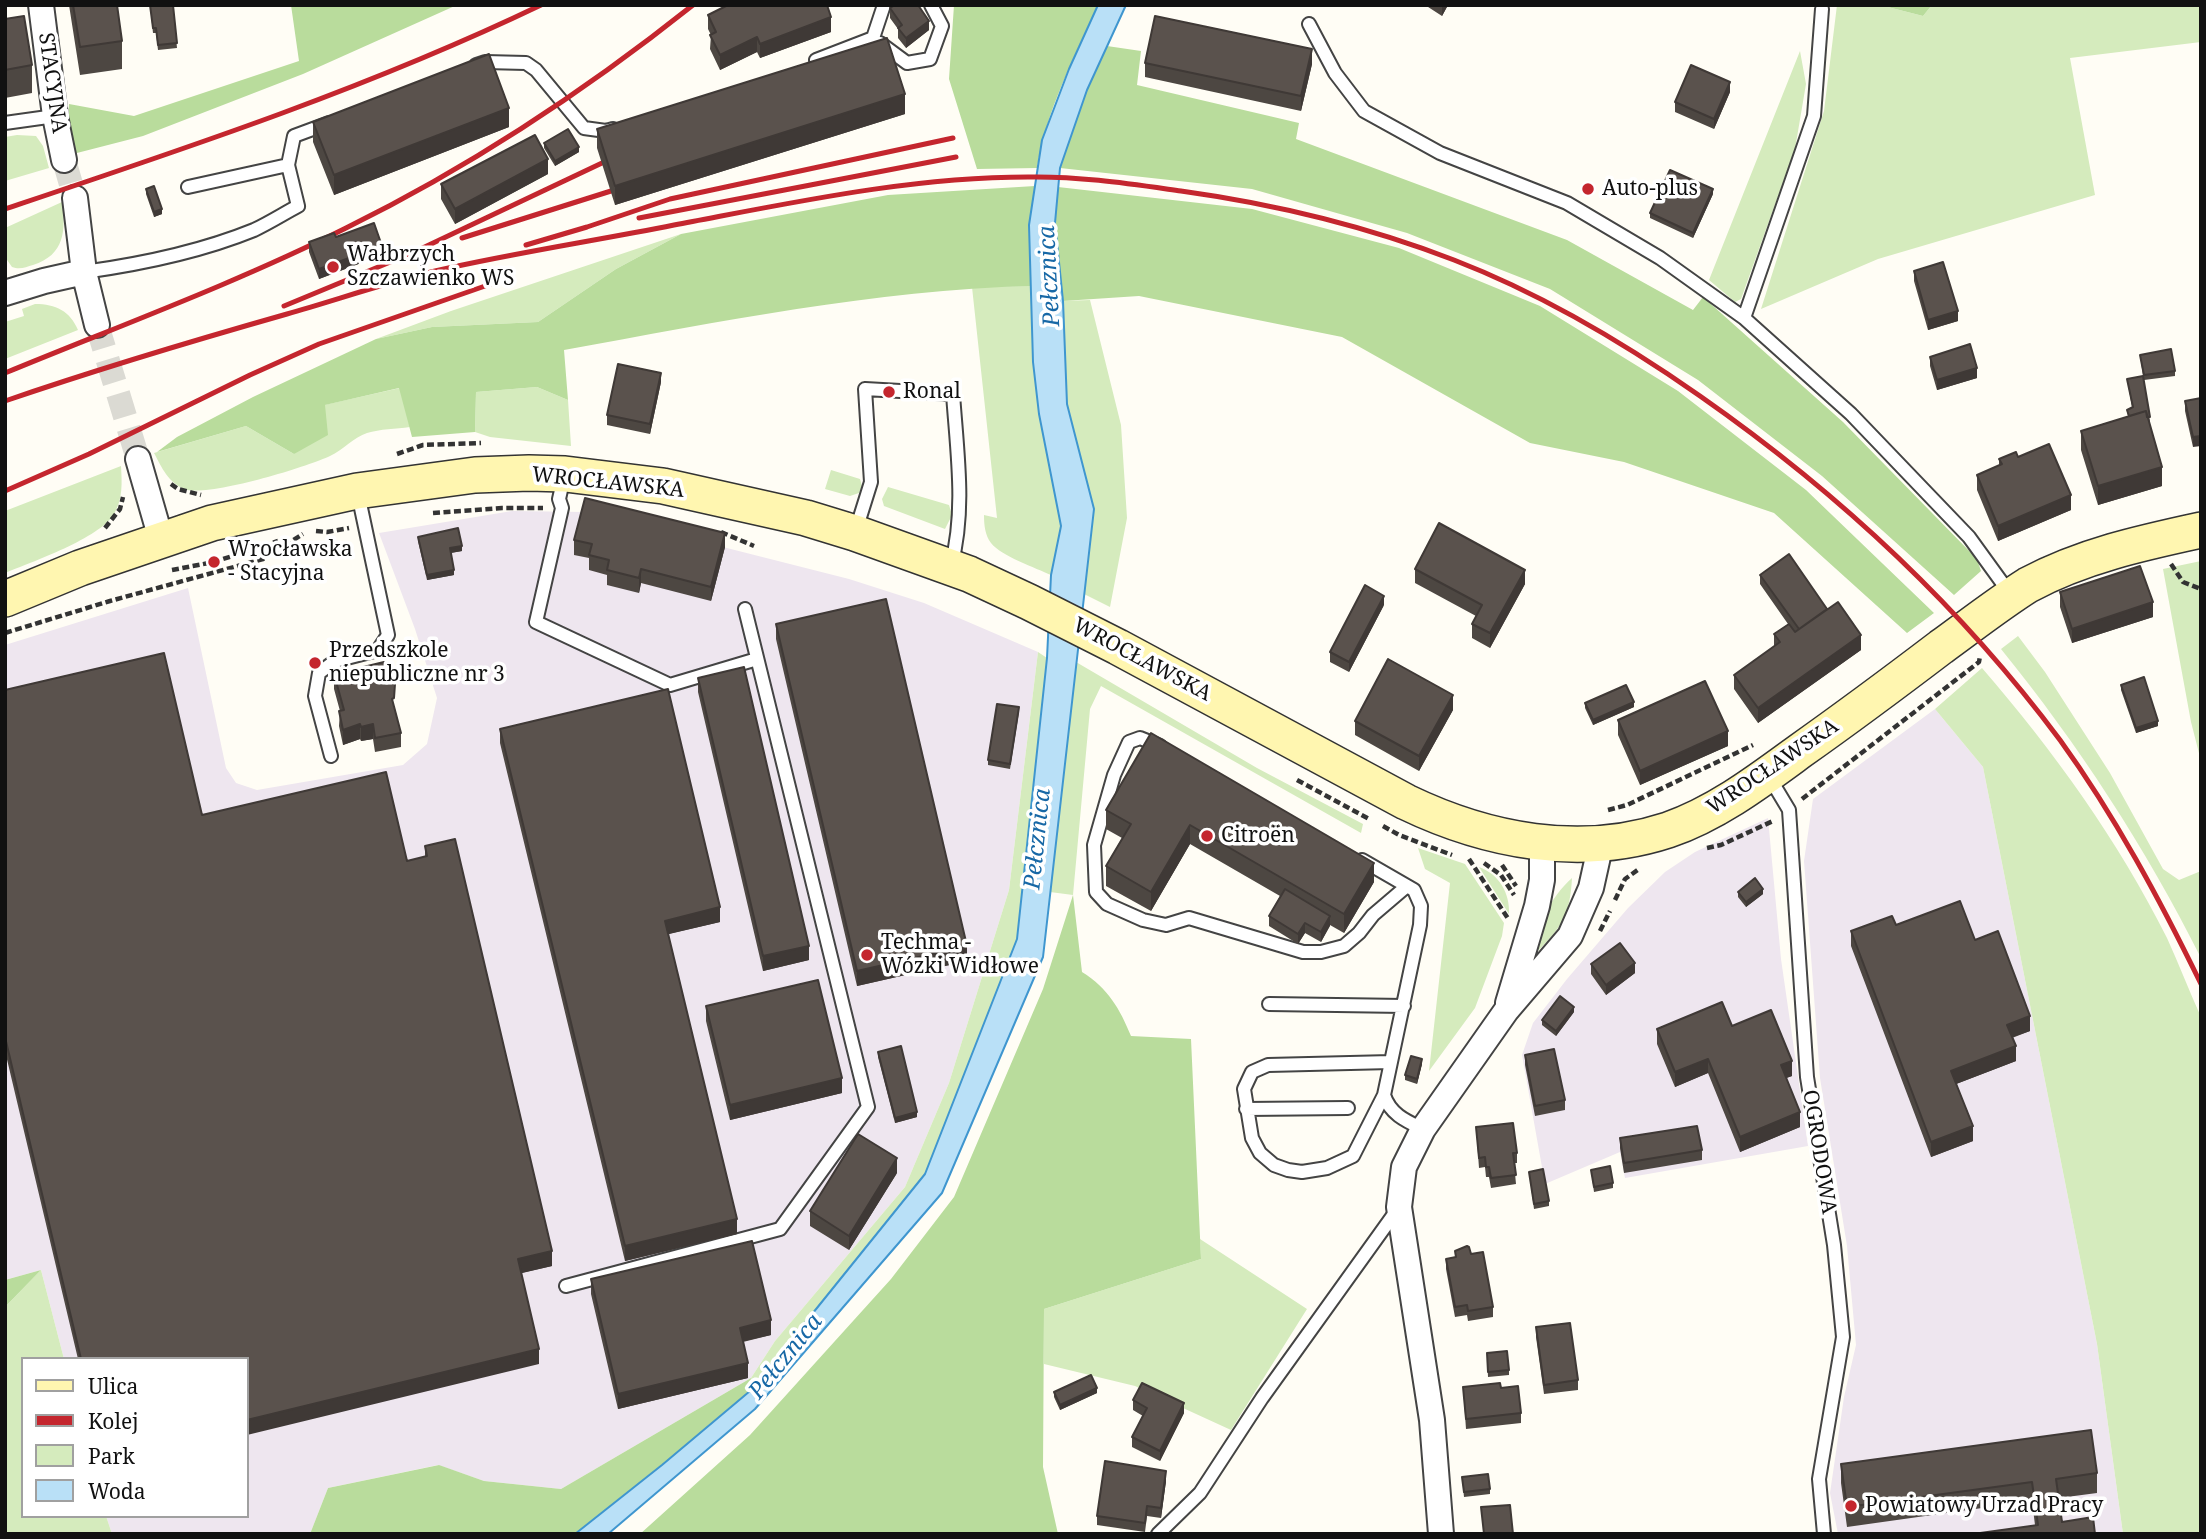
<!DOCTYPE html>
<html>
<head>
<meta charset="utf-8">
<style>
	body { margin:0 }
	#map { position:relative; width:2206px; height:1539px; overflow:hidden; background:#fffdf5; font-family:"Noto Serif",serif }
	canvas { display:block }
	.frame { position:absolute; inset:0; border:7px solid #111; pointer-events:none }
	.legend { position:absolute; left:21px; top:1357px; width:228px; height:161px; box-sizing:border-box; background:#fff; border:2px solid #a0a0a0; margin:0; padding:9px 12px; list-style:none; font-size:21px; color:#111 }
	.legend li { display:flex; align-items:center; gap:14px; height:35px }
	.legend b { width:35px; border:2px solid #a0a0a0 }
</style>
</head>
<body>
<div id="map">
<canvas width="2206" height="1539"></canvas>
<div class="frame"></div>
<ul class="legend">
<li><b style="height:9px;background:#fff6b0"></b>Ulica</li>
<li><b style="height:9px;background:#c4262e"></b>Kolej</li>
<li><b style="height:19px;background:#d5ebbd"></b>Park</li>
<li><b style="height:19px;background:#b9e0f7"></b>Woda</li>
</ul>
</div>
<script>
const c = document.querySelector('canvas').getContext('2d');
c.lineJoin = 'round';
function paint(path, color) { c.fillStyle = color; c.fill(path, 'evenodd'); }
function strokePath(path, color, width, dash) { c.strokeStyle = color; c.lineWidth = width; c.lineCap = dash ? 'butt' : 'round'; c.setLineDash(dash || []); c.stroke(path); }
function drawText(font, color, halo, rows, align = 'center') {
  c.font = font + ' "Noto Serif",serif'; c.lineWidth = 7; c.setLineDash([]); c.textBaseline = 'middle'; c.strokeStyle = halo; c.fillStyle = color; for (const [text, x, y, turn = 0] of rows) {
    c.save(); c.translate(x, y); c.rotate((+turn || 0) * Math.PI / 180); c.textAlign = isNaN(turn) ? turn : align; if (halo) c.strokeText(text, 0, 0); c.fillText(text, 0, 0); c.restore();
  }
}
const industrial = new Path2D(`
	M512 511 585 512 849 579 924 603 1038 652 1009 890 949 1083 905 1187 775 1341 751 1378 561 1489 484 1481 438 1465 328 1488 310 1534H112L106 1516H247V1359H64L41 1270 5 1280V645L188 588 226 768 236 783 257 790 403 765 427 744 437 698 415 629 379 533Z
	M1935 709 1983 767 2097 1344 2123 1534H1838L1830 1493 1844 1397 1856 1345 1847 1246 1820 1078 1804 861 1813 799Z
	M1768 818 1781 959 1808 1146 1625 1178 1620 1152 1545 1184 1522 1055 1533 1023 1567 979 1628 908 1665 872 1695 852Z`);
const green = new Path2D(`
	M1837 5H1880L1923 16 1932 5H2201V42L2070 58 2095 195 1878 259 1761 309 1824 111Z
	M1800 51 1806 84 1795 149 1741 299 1735 302 1709 280Z
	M17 135 36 136 43 146 49 168 5 181V137Z
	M62 202C66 230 65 255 33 265 26 267 20 270 12 267L5 257V228Z
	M681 234 616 269 538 322 432 327 376 339 451 311Z
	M1031 286 1033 362 1039 414 1061 526 1051 575C1036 568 1001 556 991 543 985 535 984 525 984 515L997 518 972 287Z
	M1090 300 1121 425 1127 518 1110 607 1084 594 1094 509 1067 404 1063 301Z
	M35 304C56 304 70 311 78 330L5 359V322L24 316 22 309Z
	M537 387 568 400 571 446 490 437 475 432 476 392Z
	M400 388 410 427C396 429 380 429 367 433 354 437 343 450 330 456 307 467 206 498 184 489 168 482 162 468 154 453L246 426 294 454 324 405Z
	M121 466C122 482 123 499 114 514 100 538 32 562 5 573V511Z
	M831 470 860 479 862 486 859 493 850 496 825 489Z
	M888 487 949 505 952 515 945 529 884 506 882 499Z
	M2201 561V761L2191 722 2163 569Z
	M2018 636 2045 672 2110 773 2163 869 2179 880 2201 871V958C2146 848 2078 744 2001 649Z
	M1038 652 1047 658 1017 939 925 1174 750 1391 751 1378 775 1341 905 1187 949 1083 1009 890Z
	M1076 662 1257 768 1363 824 1361 833 1101 686 1090 709 1073 895 1050 892Z
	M1982 668C2053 750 2118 840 2167 938 2179 964 2189 991 2201 1017V1534H2123L2097 1344 1983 767 1935 709Z
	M1418 848 1465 864 1504 923 1502 936 1475 1008 1429 1071 1450 883 1425 869Z
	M1479 867C1499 874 1510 893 1509 914Z
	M1572 878C1570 915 1562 927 1536 953 1538 923 1550 898 1572 878Z
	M1200 1239 1307 1309 1231 1430 1135 1386 1044 1364V1309L1201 1259Z
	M41 1270 64 1359H23V1516H106L112 1534H5V1307Z`);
const forest = new Path2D(`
	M291 5H457L303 74 143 136 73 154 68 125 69 104 134 116 299 61Z
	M954 5H1098C1074 58 1046 111 1037 168L977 169 949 79Z
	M1880 5H1932L1923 16Z
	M1107 46 1141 51 1137 85 1299 123 1296 139 1567 240 1693 310 1703 297 1843 422 1977 559 1981 571 1954 595 1822 476 1698 380 1550 289 1407 233 1252 189 1060 168 1087 90Z
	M1035 186 1029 225 1031 286C875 290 718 322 564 350L568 400 537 387 476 392 475 432 412 437 399 388 325 405 328 435 294 454 246 426 157 452 177 437 253 397 376 339 432 327 538 322 616 269 681 234 888 195Z
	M1058 187 1252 209 1399 248 1540 306 1678 391 1806 490 1934 613 1907 633 1774 513 1624 462 1530 443 1342 337 1139 296 1063 301 1055 223Z
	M1073 895 1082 972C1108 988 1120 1009 1131 1036L1191 1039 1201 1259 1044 1309 1043 1467 1058 1534H640L750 1435 891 1279 954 1197 1043 989Z
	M41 1270 5 1307V1280Z
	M751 1378 750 1391 662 1465 575 1534H310L328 1488 439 1465 484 1481 561 1489Z`);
const water = new Path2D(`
	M1098 5H1126L1087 90 1060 168 1055 223 1063 301 1067 404 1094 509 1043 957 942 1193 755 1409 608 1534H575L662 1465 750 1391 925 1174 1017 939 1047 658 1051 575 1061 526 1039 414 1033 362 1029 225 1042 140 1069 69Z`);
const minorTunnel = new Path2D(`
	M64 160 75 198
	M97 325 138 459`);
const path = new Path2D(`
	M397 454 423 445 481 443
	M171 484 178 489 201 495
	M433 513 502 508H543
	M105 528 120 509 123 497
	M316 531 327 532 349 528
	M721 532 754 546
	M2171 564 2183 582 2201 589
	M172 570 214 562 278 541
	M5 633 110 601 263 559 303 534
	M1297 780 1369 819
	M1802 799 1979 662 1980 656
	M1608 810 1627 805 1753 745
	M1383 826 1399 835 1452 855
	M1707 848 1721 845 1773 821
	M1469 859 1509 920
	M1484 863 1501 875 1514 895
	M1502 865 1516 886
	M1615 900 1625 879 1639 869
	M1600 931 1610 911`);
const service = new Path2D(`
	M1309 24 1335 73 1364 111 1440 153 1567 203 1660 258 1744 318 1851 414 1969 537 2011 595
	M880 43 907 63 930 59 942 26 931 5
	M816 60 873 38 884 5
	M476 65 485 62 526 63 536 70 584 128 606 131 613 129
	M5 123 55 116
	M288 165 294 136 329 123
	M84 272C142 264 200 252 254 230 269 223 283 214 298 206L288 165 188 187
	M1744 318 1814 116 1822 9
	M564 477 559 499 562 508 536 622 670 685 757 659
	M856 530 871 482 865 389 953 394C957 452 966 510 951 566
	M1160 746 1140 738 1129 742 1114 775 1094 845 1096 892 1107 904 1143 920 1166 925 1189 918 1303 952H1321L1344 946 1359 933 1373 915 1407 886
	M331 756 315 696 319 673 335 661 378 650 388 635 358 494
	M1768 775 1789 810 1807 1077 1834 1245 1843 1337 1819 1479 1824 1534
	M1362 860 1414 890 1421 906 1420 925 1384 1095C1390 1114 1406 1121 1423 1129
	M1269 1004 1404 1006
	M1384 1095 1353 1156 1327 1168 1302 1172 1288 1170 1274 1165 1260 1153 1252 1138 1244 1089 1252 1072 1268 1065 1391 1062
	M1246 1109 1348 1108
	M566 1286 780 1229 868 1107 745 609
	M1158 1534 1200 1493 1262 1398 1397 1210`);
const minor = new Path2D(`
	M41 5 55 116 64 160
	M75 198 84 272 97 325
	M5 293 44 281 84 272
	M138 459 161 539
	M1508 1003 1537 906 1542 880V844
	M1441 1534 1432 1420 1399 1207 1404 1167 1423 1129 1506 1011 1570 936 1591 888 1601 843`);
const secondary = new Path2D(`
	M5 599 80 568 212 523 357 491 475 475 529 473 565 474 663 486 806 518 855 533 969 574 1029 602 1118 647 1406 802C1487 841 1580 859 1668 830 1717 813 1759 781 1800 751 1848 717 1895 682 1941 647 1970 626 1998 604 2028 585 2082 556 2141 543 2201 530`);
const rail = new Path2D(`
	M5 209C187 148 368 88 541 5
	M639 218 956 157
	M462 238 611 191
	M526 245 587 227 670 199 953 138
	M284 306 412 253 602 163
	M5 373C119 326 236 283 346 228 470 167 585 91 693 5
	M5 401C98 369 192 341 287 314 336 300 385 283 435 271 513 253 594 241 674 225 791 203 909 177 1028 177 1080 176 1131 184 1181 191 1275 204 1366 226 1454 260 1542 294 1623 342 1700 396 1836 491 1960 606 2060 740 2115 816 2160 900 2201 984
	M5 491 89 454 250 375 319 344 508 278`);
const wall = new Path2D(`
	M69 5H117L122 41V69L80 75Z
	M150 5H173L177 48 158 50 156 33H153Z
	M1425 5H1448L1442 16Z
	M890 8 929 30 906 48 898 38V29L890 18Z
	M708 15 831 32 760 58 757 52 720 70 710 49 711 35 708 29Z
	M5 19 32 65V93L5 98Z
	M1145 63 1312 64 1301 111 1145 77Z
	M1730 92 1714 129 1675 112V102Z
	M905 114 615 205 597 148V129Z
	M313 122 509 127 334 195 313 142Z
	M544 143 579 152 555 166 544 148Z
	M548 174 455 224 441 199V184Z
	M146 189 162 214 154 217 146 194Z
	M1713 194 1693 238 1650 218V213Z
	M336 237 382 255 319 279 309 252V242Z
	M1914 271 1958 321 1928 330 1914 281Z
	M2140 355 2175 371V376L2144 380 2150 422H2149L2162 486 2098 505 2081 450V431L2128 417 2127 410 2132 407 2127 379 2143 376Z
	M1930 357 1977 378 1937 390 1930 366Z
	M661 382 650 434 607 425V415Z
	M2201 398 2193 447 2185 411V401Z
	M2018 457 2071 510 1998 541 1977 490V475L1999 465V459Z
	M418 537 462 551 451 553 454 575 427 580 418 541Z
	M574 540 725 547 711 601 641 583 639 593 607 585V575L589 570V558L574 555Z
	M1415 569 1525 584 1490 648 1472 638V624L1476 616 1415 583Z
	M1760 575 1827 609 1861 650 1758 723 1734 689V675L1774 647V634L1788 624 1760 584Z
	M2060 592 2153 617 2072 643 2060 607Z
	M1384 605 1349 672 1330 662V652Z
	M776 624 967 961 857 986 776 639Z
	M334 674 395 709 401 733V747L375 752 373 739 361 741 360 739 343 745 339 726 340 711 334 689Z
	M698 678 809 960 763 971 698 692Z
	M2121 685 2158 726 2136 733 2121 690Z
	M5 690 202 815 407 861 425 857V846L552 1266 521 1273 539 1364 247 1359H78L5 1051Z
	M1585 703 1634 707 1593 725 1585 708Z
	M1453 710 1419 771 1355 735V721Z
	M1019 712 1010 769 988 765V760Z
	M1618 720 1728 746 1640 785 1618 735Z
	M500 729 720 922 668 934 737 1234 625 1261 500 743Z
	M1151 733 1374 882 1344 933 1330 925 1321 942 1305 933 1298 944 1269 926V916L1280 896 1190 844 1151 911 1106 886V866L1122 838 1106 829V810Z
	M1738 892 1763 894 1746 907 1738 897Z
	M1851 931 1975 940 2030 1031 2012 1038 2016 1061 1956 1084 1973 1141 1931 1157 1851 946Z
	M1591 964 1635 973 1606 995 1591 974Z
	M706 1006 842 1093 730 1120 706 1021Z
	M1574 1012 1556 1036 1542 1025V1020Z
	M1732 1026 1792 1076 1786 1078 1800 1127 1740 1152 1708 1073 1675 1087 1657 1044V1029Z
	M878 1052 917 1117 895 1123 878 1057Z
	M1525 1055 1565 1100V1110L1535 1116 1525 1065Z
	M1422 1064 1417 1084 1405 1080V1075Z
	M1476 1127 1517 1153V1163H1514L1516 1184 1491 1188 1489 1177H1486L1485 1167 1479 1168Z
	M1620 1138 1702 1150V1160L1624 1173 1620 1148Z
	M1591 1170 1613 1183V1188L1594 1192Z
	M1529 1172 1549 1201V1206L1534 1209Z
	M897 1173 849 1250 810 1226V1211Z
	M1455 1251 1471 1254 1493 1307V1317L1468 1321 1467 1315 1455 1317 1446 1269V1259L1455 1257Z
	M591 1279 771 1335 743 1342 748 1378 618 1409 591 1294Z
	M1536 1327 1578 1380V1390L1544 1394 1536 1337Z
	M1487 1353 1509 1370V1375L1488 1377Z
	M1463 1387 1501 1388 1521 1413V1423L1466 1429Z
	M1054 1392 1097 1393 1060 1410 1054 1397Z
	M1133 1400 1184 1413 1160 1461 1132 1447V1437L1143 1416 1133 1410Z
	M1841 1464 2097 1473V1493L2059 1498 2062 1522 2035 1525 2032 1501 1847 1527 1841 1483Z
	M1462 1477 1490 1489V1494L1464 1497Z
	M1166 1481 1161 1518 1147 1516 1145 1532 1097 1525V1516Z`);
const shadedWall = new Path2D(`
	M1442 5H1448L1442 16Z
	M831 17V32L760 58V44Z
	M929 21V30L906 48V38Z
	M757 37V52L720 70V55Z
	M1312 49V64L1301 111V96Z
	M1730 82V92L1714 129V119Z
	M905 94V114L615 205V186Z
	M509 108V127L334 195V175Z
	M579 147V152L555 166V161Z
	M548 159V174L455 224V209Z
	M1713 189V194L1693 238V233Z
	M162 209V214L154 217V212Z
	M382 246V255L319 279V269Z
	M1958 311V321L1928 330V320Z
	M1977 368V378L1937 390V380Z
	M661 373V382L650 434V424Z
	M2201 436V446L2193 447V437Z
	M2162 467V486L2098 505V486Z
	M2071 495V510L1998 541V526Z
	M725 533V547L711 601V587Z
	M462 546V551L450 553V548Z
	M641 569V583L639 593V578Z
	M454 570V575L427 580V575Z
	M1525 570V584L1490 648V633Z
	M1384 596V605L1349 672V662Z
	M2153 602V617L2072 643V629Z
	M1861 635V650L1758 723V708Z
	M1453 695V710L1419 771V756Z
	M1634 702V707L1593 725V720Z
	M2158 721V726L2136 733V728Z
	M360 724V739L343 745V730Z
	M373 724V739L361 741V727Z
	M1728 731V746L1640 785V771Z
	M1190 825V844L1151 911V892Z
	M1374 863V882L1344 933V914Z
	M1763 889V894L1746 907V902Z
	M720 907V922L665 935V921Z
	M1330 916V926L1321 942V932Z
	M1305 923V933L1298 944V934Z
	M809 946V960L763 971V956Z
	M967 946V961L857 986V971Z
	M1635 963V973L1606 995V985Z
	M1574 1007V1012L1556 1036V1031Z
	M2030 1016V1031L2007 1039V1025Z
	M2016 1046V1061L1951 1086V1071Z
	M1422 1059V1064L1417 1084V1079Z
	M1708 1059V1073L1675 1087V1072Z
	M1792 1061V1076L1781 1080V1065Z
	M842 1078V1093L730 1120V1105Z
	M917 1112V1117L895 1123V1118Z
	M1800 1112V1127L1740 1152V1137Z
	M1973 1126V1141L1931 1157V1142Z
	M897 1158V1173L849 1250V1236Z
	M737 1219V1234L625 1261V1246Z
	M552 1251V1266L518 1274V1259Z
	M771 1320V1335L740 1342V1328Z
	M539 1349V1364L247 1435V1420Z
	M748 1363V1378L618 1409V1394Z
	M1097 1388V1393L1060 1410V1405Z
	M1184 1403V1413L1160 1461V1451Z
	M1166 1471V1481L1161 1518V1508Z`);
const building = new Path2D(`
	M73 5H117L122 41 80 47Z
	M150 5H173L177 43 158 45 156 28H153Z
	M728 5H827L831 17 760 44 757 37 720 55 710 35 716 32 708 15Z
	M895 5H918L929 21 906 38 898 28 902 25 890 8Z
	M24 16 32 65 5 70V19Z
	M1155 16 1312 49 1301 96 1145 63Z
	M887 38 905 94 615 186 597 129Z
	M489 54 509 108 334 175 313 122Z
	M1691 65 1730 82 1714 119 1675 102Z
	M568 129 579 147 555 161 544 143Z
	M535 135 548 159 455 209 441 184Z
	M1670 170 1713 189 1693 233 1650 213Z
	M154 186 162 209 154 212 146 189Z
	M374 223 382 246 319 269 309 242 334 233 336 237Z
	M1943 262 1958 311 1928 320 1914 271Z
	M1970 344 1977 368 1937 380 1930 357Z
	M2171 349 2175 371 2144 375 2140 355Z
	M618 364 661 373 650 424 607 415Z
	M2143 376 2150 417H2147L2146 411 2129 416 2127 410 2133 407 2127 379Z
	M2201 398V436L2193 437 2185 401Z
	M2146 411 2162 467 2098 486 2081 431Z
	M2049 444 2071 495 1998 526 1977 475 2002 464 1999 459 2016 452 2018 457Z
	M585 498 725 533 711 587 641 569 639 578 607 570 609 560 589 555 592 544 574 540Z
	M1439 523 1525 570 1490 633 1472 624 1482 605 1415 569Z
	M458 528 462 546 450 548 454 570 427 575 418 537Z
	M1789 554 1827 609 1799 629 1760 575Z
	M2140 566 2153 602 2072 629 2060 592Z
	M1365 585 1384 596 1349 662 1330 652Z
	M886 599 967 946 857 971 776 624Z
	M1838 602 1861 635 1758 708 1734 675 1780 642 1774 634 1789 624 1795 632Z
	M164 653 202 815 386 772 407 861 427 856 425 846 455 839 552 1251 518 1259 539 1349 247 1420V1359H81L5 1037V690Z
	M1388 659 1453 695 1419 756 1355 721Z
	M384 662 388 680 391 679 395 684 394 698 392 699 401 733 375 738 373 724 361 727 360 724 343 730 339 711 344 710 334 674Z
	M744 667 809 946 763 956 698 678Z
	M2144 677 2158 721 2136 728 2121 685Z
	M1705 681 1728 731 1640 771 1618 720Z
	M1626 685 1634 702 1593 720 1585 703Z
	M668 689 720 907 665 921 737 1219 625 1246 500 729Z
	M997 704 1019 707 1010 764 988 760Z
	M1151 733 1374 863 1344 914 1190 825 1151 892 1106 866 1131 824 1106 810Z
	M1755 878 1763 889 1746 902 1738 892Z
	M1285 889 1330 916 1321 932 1305 923 1298 934 1269 916Z
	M1960 901 1975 940 1998 931 2030 1016 2007 1025 2016 1046 1951 1071 1973 1126 1931 1142 1851 931 1892 916 1896 925Z
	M1620 943 1635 963 1606 985 1591 964Z
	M818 980 842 1078 730 1105 706 1006Z
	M1560 996 1574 1007 1556 1031 1542 1020Z
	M1722 1002 1732 1026 1771 1010 1792 1061 1781 1065 1800 1112 1740 1137 1708 1059 1675 1072 1657 1029Z
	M901 1046 917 1112 895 1118 878 1052Z
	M1554 1049 1565 1100 1535 1106 1525 1055Z
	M1411 1056 1422 1059 1417 1079 1405 1075Z
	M1513 1123 1517 1153H1513L1516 1175 1491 1178 1489 1167H1486L1485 1157 1479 1158 1476 1127Z
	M1697 1126 1702 1150 1624 1163 1620 1138Z
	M858 1134 897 1158 849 1236 810 1211Z
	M1610 1166 1613 1183 1594 1187 1591 1170Z
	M1543 1169 1549 1201 1534 1204 1529 1172Z
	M752 1241 771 1320 740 1328 748 1363 618 1394 591 1279Z
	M1467 1246 1469 1247 1471 1254 1483 1252 1493 1307 1468 1311 1467 1305 1455 1307 1446 1259 1456 1257 1455 1251Z
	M1570 1323 1578 1380 1544 1385 1536 1327Z
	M1507 1351 1509 1370 1488 1372 1487 1353Z
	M1091 1375 1097 1388 1060 1405 1054 1392Z
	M1142 1383 1184 1403 1160 1451 1132 1437 1147 1408 1133 1400Z
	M1500 1383 1501 1388 1518 1386 1521 1413 1466 1419 1463 1387Z
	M2091 1430 2097 1473 2056 1479 2062 1522 2093 1517 2095 1534H1973L2038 1525 2032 1482 1847 1507 1841 1464Z
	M1105 1461 1166 1471 1161 1508 1147 1506 1145 1523 1097 1516Z
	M1488 1474 1490 1489 1464 1492 1462 1477Z
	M1510 1505 1513 1534H1484L1481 1507Z`);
const markers = [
	[1588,189,7,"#c4262e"],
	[333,267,7,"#c4262e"],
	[889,392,7,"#c4262e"],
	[214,562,7,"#c4262e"],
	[315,663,7,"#c4262e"],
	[1207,836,7,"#c4262e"],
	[867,955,7,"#c4262e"],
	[1851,1506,7,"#c4262e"]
];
const streetNames = [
	["STACYJNA",52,83,82],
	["WROCŁAWSKA",608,483,6],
	["WROCŁAWSKA",1142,660,28],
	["WROCŁAWSKA",1773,767,-34],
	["OGRODOWA",1819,1152,81]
];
const poiNames = [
	["Auto-plus",1602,189],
	["Wałbrzych",347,255],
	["Szczawienko WS",347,279],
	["Ronal",903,392],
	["Wrocławska",228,550],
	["- Stacyjna",228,574],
	["Przedszkole",329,651],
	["niepubliczne nr 3",329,675],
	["Citroën",1221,836],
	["Techma -",881,943],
	["Wózki Widłowe",881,967],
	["Powiatowy Urzad Pracy",1865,1506]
];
const waterNames = [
	["Pełcznica",1050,276,-93],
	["Pełcznica",1038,839,-84],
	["Pełcznica",786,1357,-51]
];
paint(industrial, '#eee6ef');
paint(green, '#d5ebbd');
paint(forest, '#b9dc9c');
paint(water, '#b9e0f7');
strokePath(water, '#3f96cf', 2);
strokePath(minorTunnel, '#dbdad3', 24, [24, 12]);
strokePath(service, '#444', 16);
strokePath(minor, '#444', 28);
strokePath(secondary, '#333', 38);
strokePath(path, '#333', 4.5, [7, 3.5]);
strokePath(service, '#fff', 12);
strokePath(minor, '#fff', 24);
strokePath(secondary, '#fff6b0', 35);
strokePath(rail, '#c4262e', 5);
paint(wall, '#4d4742');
paint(shadedWall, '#3f3936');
paint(building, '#5a524d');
strokePath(building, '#3f3936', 2);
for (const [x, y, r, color] of markers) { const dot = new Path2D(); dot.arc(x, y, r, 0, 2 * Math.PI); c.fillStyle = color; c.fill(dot); strokePath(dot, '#fff', 2.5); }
drawText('21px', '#111', '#fff', streetNames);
drawText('21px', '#111', '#fff', poiNames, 'left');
drawText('italic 23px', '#1768a6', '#fff', waterNames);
</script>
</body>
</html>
